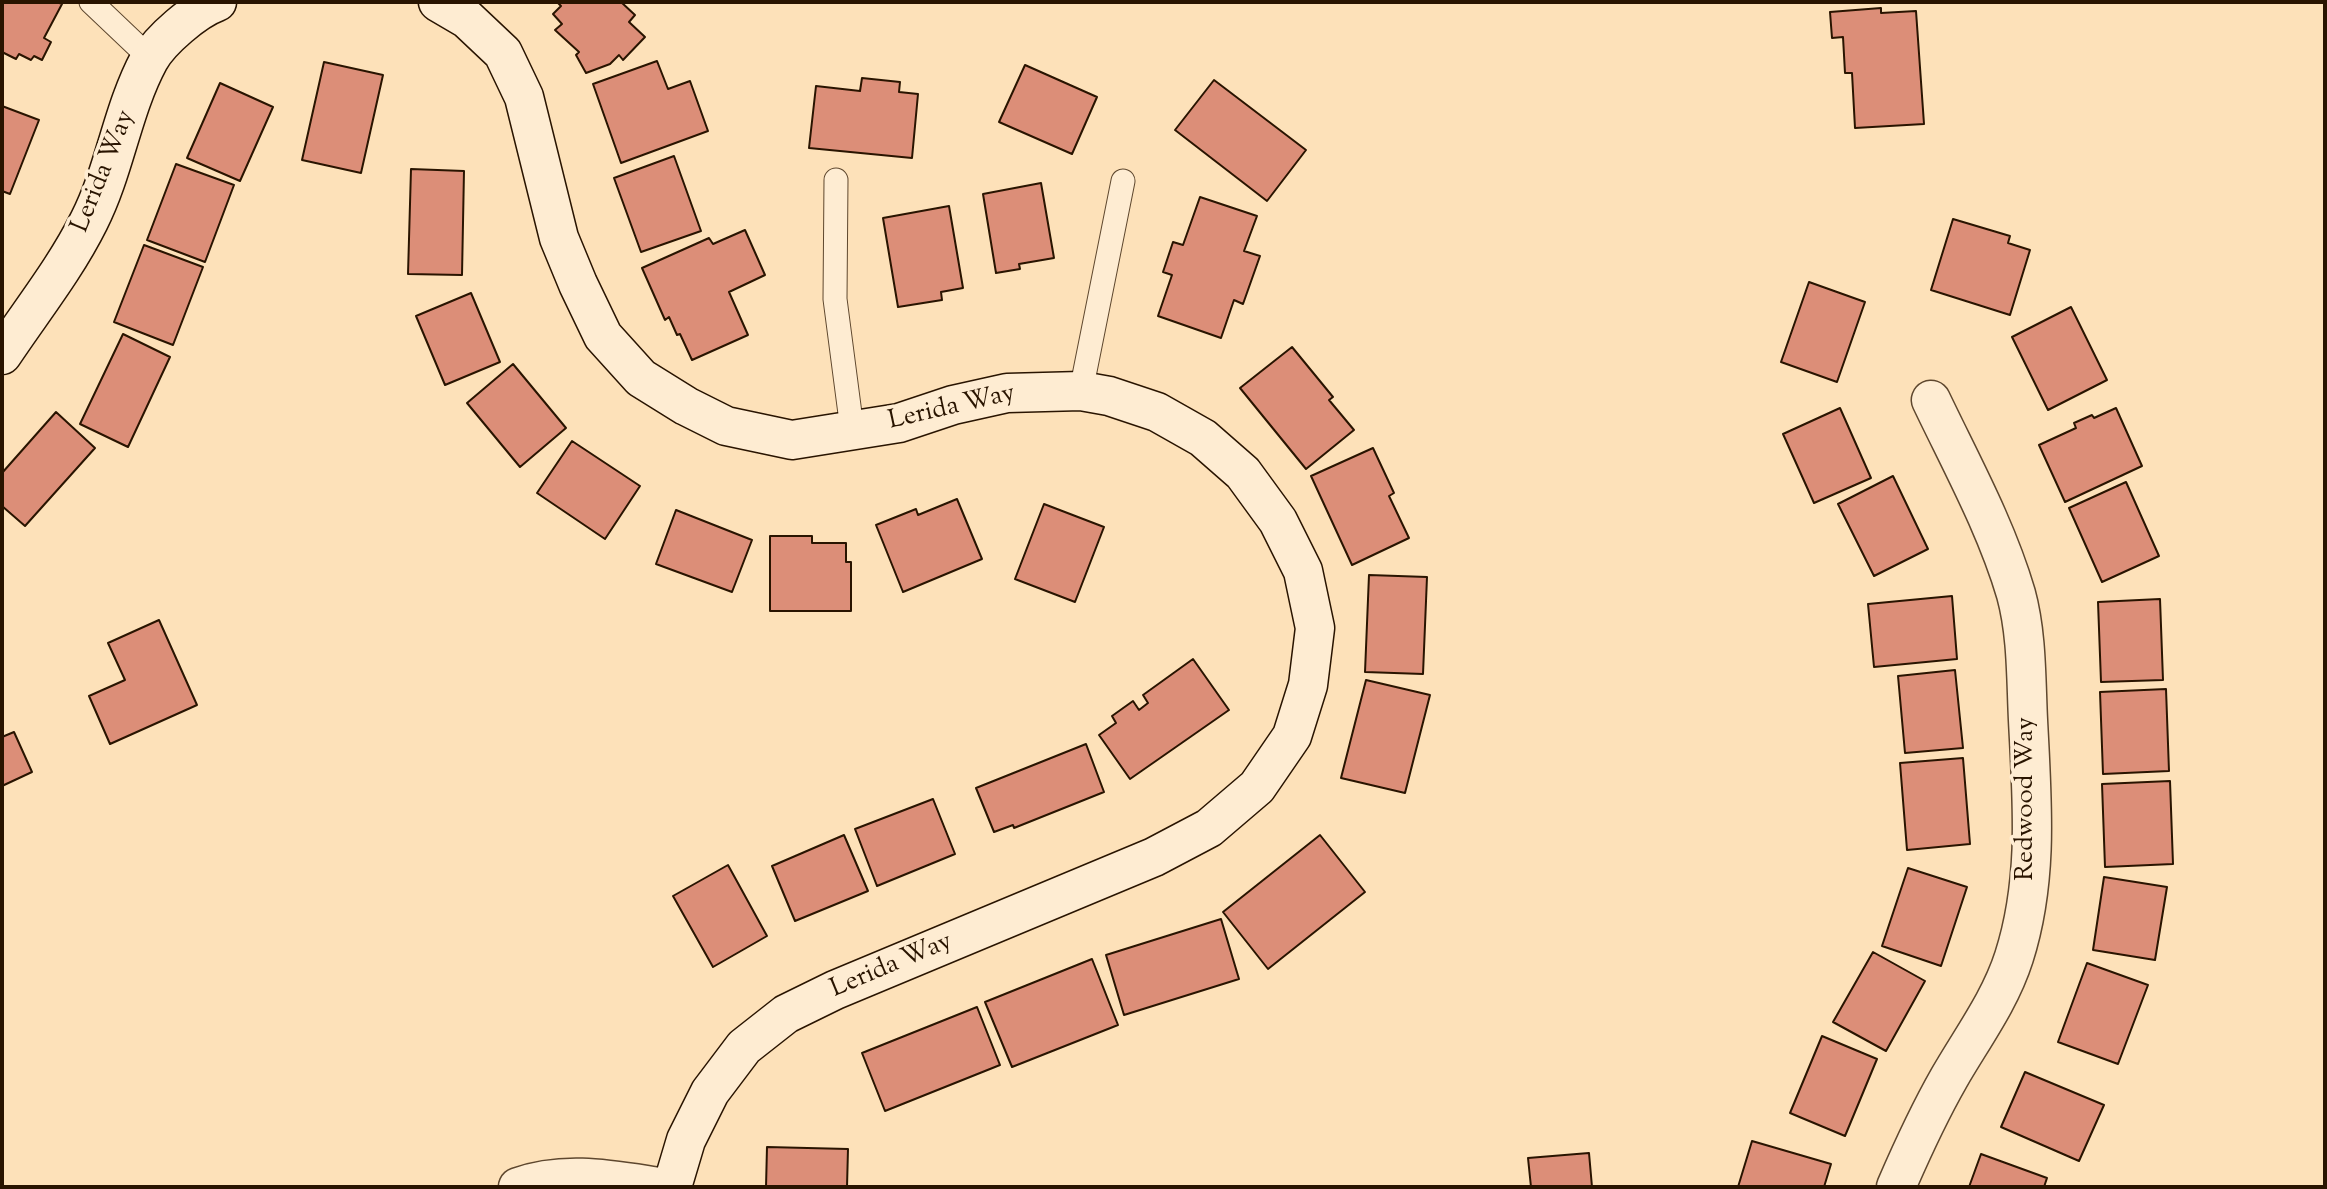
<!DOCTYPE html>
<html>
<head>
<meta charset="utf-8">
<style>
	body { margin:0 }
	#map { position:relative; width:2327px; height:1189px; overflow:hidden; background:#fde1b9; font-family:"Sorts Mill Goudy",serif }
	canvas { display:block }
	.frame { position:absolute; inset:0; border:4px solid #291400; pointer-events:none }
</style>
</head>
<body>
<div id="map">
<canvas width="2327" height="1189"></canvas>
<div class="frame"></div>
</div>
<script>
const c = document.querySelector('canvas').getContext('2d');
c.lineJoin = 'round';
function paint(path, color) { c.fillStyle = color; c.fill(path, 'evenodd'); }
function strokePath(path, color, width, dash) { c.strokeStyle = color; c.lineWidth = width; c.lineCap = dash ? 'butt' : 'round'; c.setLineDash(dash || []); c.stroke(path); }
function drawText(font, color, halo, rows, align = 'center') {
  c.font = font + ' "Sorts Mill Goudy",serif'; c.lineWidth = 7; c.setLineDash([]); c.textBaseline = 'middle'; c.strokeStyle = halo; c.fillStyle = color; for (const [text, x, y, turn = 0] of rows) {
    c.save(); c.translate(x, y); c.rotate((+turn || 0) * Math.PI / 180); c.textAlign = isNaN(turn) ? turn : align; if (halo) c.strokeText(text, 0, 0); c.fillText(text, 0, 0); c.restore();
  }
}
const building = new Path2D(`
	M2 2H57L62 4 44 38 51 42 42 60 34 56 31 60 19 54 16 59 2 52Z
	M557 2H621L635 15 629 22 645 37 623 60 619 55 610 64 586 73 576 55 579 52 555 30 562 24 553 14 561 6Z
	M1881 8V13L1916 11 1924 124 1855 128 1852 73H1845L1843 37 1832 38 1830 12Z
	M657 61 668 89 690 81 708 131 621 163 593 84Z
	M324 62 383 75 361 173 302 160Z
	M1025 65 1097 97 1072 154 999 122Z
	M862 78 900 82 899 92 918 94 912 158 809 148 816 86 860 91Z
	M1214 80 1306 150 1267 201 1175 130Z
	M220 83 273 107 240 181 187 158Z
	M2 106 39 120 10 194 2 191Z
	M674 156 701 231 641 252 614 178Z
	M176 164 234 185 205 262 147 240Z
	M411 169 464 171 462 275 408 274Z
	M1041 183 1054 258 1019 264 1020 269 996 273 983 194Z
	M1200 197 1257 216 1244 251 1260 256 1243 304 1234 300 1221 338 1158 316 1172 275 1163 272 1173 242 1183 245Z
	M949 206 963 288 941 292 942 300 898 307 883 218Z
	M1953 219 2010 236 2008 243 2030 250 2010 315 1931 290Z
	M745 230 765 275 729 292 748 335 692 360 680 334 677 335 669 317 665 320 642 268 709 238 713 244Z
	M144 245 203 267 173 345 114 322Z
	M1809 282 1865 302 1837 382 1781 362Z
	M471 293 500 362 445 385 416 316Z
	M2071 307 2107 380 2048 410 2012 337Z
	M123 334 170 357 128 447 80 424Z
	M1292 347 1333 397 1329 400 1354 430 1306 469 1240 388Z
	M513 364 566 428 520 467 467 403Z
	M1840 408 1871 478 1814 503 1783 434Z
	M2116 408 2142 466 2065 502 2039 445 2076 428 2074 423 2092 415 2094 418Z
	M56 412 95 448 25 526 2 506V473Z
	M572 441 640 486 605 539 537 493Z
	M1373 448 1394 493 1389 496 1409 538 1352 565 1311 476Z
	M1893 476 1928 549 1874 576 1838 504Z
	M2126 482 2159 556 2102 582 2069 508Z
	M957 499 982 559 903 592 876 525 916 509 918 515Z
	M1044 504 1104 527 1075 602 1015 579Z
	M676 510 752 540 732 592 656 564Z
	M770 536H812V543H846V562H851V611H770Z
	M1369 575 1427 577 1423 674 1365 672Z
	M1952 596 1957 659 1874 667 1868 604Z
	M2160 599 2163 680 2101 682 2098 602Z
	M159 620 197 705 110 744 89 696 125 680 108 643Z
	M1193 659 1229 710 1130 779 1099 735 1116 723 1112 716 1133 701 1139 710 1148 703 1143 695Z
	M1955 670 1963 748 1905 753 1898 676Z
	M1366 680 1430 695 1405 793 1341 778Z
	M2166 689 2169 771 2103 774 2100 692Z
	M14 732 32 772 2 786V737Z
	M1086 744 1104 792 1014 828 1013 825 994 832 976 788Z
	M1963 758 1970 844 1907 850 1900 763Z
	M2170 781 2173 864 2105 867 2102 784Z
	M933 799 955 854 877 886 855 829Z
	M844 835 868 891 795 921 772 866Z
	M1320 835 1365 892 1268 969 1223 912Z
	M728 865 767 936 713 967 673 896Z
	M1908 868 1967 887 1941 966 1882 946Z
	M2104 877 2167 887 2155 960 2093 950Z
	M1221 919 1239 979 1124 1015 1106 955Z
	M1873 952 1925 981 1886 1051 1833 1022Z
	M1092 959 1118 1025 1012 1067 985 1002Z
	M2087 963 2148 985 2118 1064 2058 1042Z
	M977 1007 1000 1065 885 1111 862 1053Z
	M1822 1036 1877 1059 1845 1136 1790 1113Z
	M2025 1072 2104 1105 2079 1161 2001 1127Z
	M1752 1141 1831 1164 1824 1187H1738Z
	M767 1147 848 1149 847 1187H766Z
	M1589 1153 1592 1187H1531L1528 1158Z
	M1981 1154 2047 1178 2044 1187H1969Z`);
const lane = new Path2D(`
	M91 2 150 58
	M836 180 835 299 852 429
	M1081 391 1123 181`);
const street = new Path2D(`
	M518 1187C565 1170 613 1180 660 1187
	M1896 1187C1912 1150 1929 1113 1949 1078 1972 1038 2000 1001 2014 957 2039 879 2032 800 2028 720 2026 679 2027 634 2016 594 1996 526 1961 463 1931 400`);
const secondary = new Path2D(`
	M438 2 467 19 503 53 524 97 559 238 578 284 603 336 641 378 686 406 726 426 792 440 899 423 953 405 1007 393 1081 391 1109 396 1157 412 1203 438 1243 473 1278 521 1303 571 1315 628 1308 685 1292 736 1257 787 1209 828 1154 857 835 990 786 1014 744 1047 710 1092 686 1140 672 1187
	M2 355C32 310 65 269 89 221 115 170 122 110 149 60 160 40 195 10 217 2`);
const streetNames = [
	["Lerida Way",105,172,-68],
	["Lerida Way",952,409,-13],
	["Redwood Way",2028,799,-90],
	["Lerida Way",892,967,-23]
];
paint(building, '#dc8e78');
strokePath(building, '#291400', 2);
strokePath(lane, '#5e472e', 25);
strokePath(street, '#5e472e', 41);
strokePath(secondary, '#291400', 41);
strokePath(lane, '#feecd2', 23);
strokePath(street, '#feecd2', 38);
strokePath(secondary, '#feecd2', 38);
drawText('26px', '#291400', '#feecd2', streetNames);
</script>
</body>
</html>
